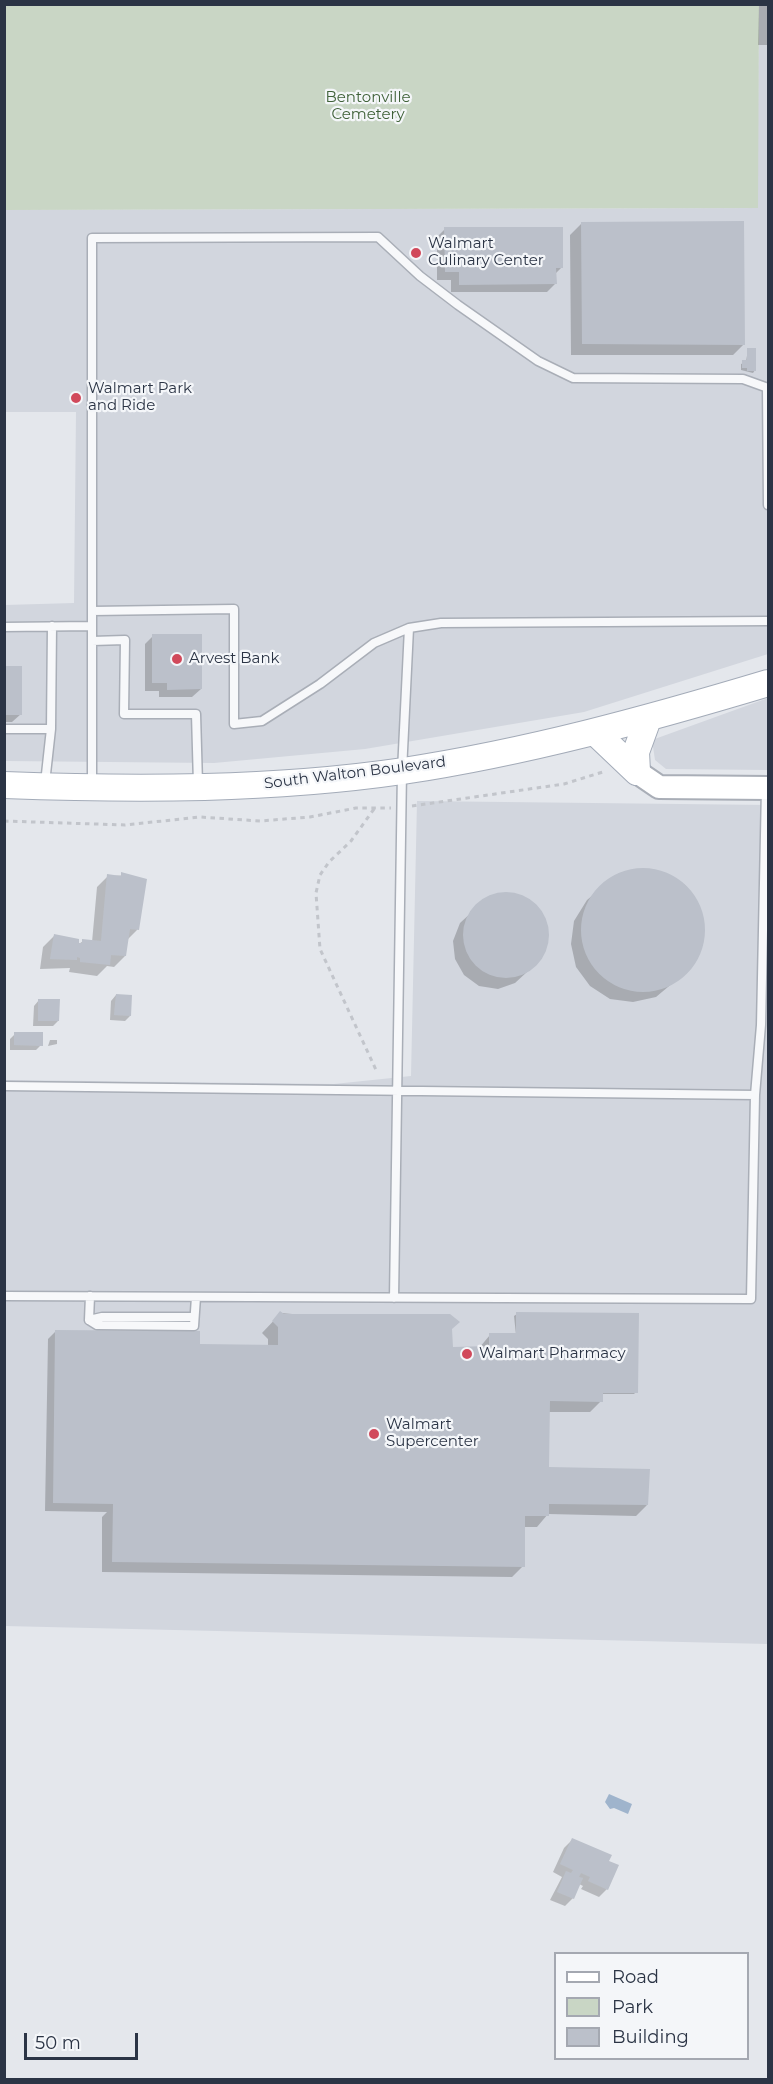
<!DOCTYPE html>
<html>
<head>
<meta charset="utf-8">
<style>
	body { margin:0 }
	#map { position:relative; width:773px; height:2084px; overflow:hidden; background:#e4e7ec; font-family:Montserrat,sans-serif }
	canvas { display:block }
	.frame { position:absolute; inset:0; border:6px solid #2b3445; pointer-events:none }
	.legend { position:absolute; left:554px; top:1952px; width:195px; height:108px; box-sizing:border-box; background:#f4f6f9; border:2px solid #a4a8b1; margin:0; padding:8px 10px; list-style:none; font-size:18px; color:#2b3445 }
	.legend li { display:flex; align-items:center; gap:12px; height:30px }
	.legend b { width:30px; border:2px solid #a4a8b1 }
	.scale { position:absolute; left:24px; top:2033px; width:114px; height:27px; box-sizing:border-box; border:3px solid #2b3445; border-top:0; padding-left:8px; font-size:18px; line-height:21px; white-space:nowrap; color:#2b3445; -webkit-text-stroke:4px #f4f6f9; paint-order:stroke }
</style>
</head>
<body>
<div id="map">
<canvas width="773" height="2084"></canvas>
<div class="frame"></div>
<ul class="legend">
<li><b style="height:8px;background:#fff"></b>Road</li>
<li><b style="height:16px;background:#c9d6c5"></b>Park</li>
<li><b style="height:16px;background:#bbc0ca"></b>Building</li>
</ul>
<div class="scale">50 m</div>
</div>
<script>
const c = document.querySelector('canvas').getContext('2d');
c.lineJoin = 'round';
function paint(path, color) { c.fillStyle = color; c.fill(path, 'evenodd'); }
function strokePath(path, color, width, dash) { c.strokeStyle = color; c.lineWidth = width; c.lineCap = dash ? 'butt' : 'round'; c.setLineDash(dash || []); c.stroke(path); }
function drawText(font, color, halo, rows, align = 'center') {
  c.font = font + ' Montserrat,sans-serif'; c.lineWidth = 4.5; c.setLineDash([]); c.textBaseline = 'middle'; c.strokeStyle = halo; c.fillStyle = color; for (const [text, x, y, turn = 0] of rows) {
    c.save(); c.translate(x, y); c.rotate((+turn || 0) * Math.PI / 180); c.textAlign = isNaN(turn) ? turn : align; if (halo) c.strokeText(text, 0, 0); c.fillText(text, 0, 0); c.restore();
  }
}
const built = new Path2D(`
	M759 5H768V654L584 712 365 749 214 763 5 761V605L74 603 76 412H5V210L757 208Z
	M768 698V770L666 769 655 760 652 740Z
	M417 801 768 805V1644L5 1626V1080L334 1084 411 1076Z`);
const green = new Path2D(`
	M4 5H759L758 208 5 210Z`);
const water = new Path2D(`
	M609 1794 632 1804 628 1814 614 1808 610 1809 605 1802Z`);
const shadow = new Path2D(`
	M759 4H768V45H758Z
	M581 224 744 344 733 355H571L570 235Z
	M445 229 562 267 555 274V284L547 292H451V280H437V237Z
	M748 349 755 370 753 373 741 370V364L746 362Z
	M153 636 201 689 192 697H159V691H145V644Z
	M4 667 21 714 12 722H4Z
	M641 869 664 873 685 885 698 905 704 928 700 952 687 971 656 997 633 1002 610 999 590 986 576 967 571 944 574 921 587 900 618 874Z
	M132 875 137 930 127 940 125 956 114 967 107 966 97 976 69 972 70 968 40 969 43 947 54 936 79 944 83 941 92 942 97 887 108 876Z
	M503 893 521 896 537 907 546 923 548 941 541 959 515 983 498 989 479 986 464 975 455 959 453 941 460 923 472 912 485 899Z
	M116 995 130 1016 125 1021 110 1020 111 1001Z
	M39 1000 58 1021 53 1026H33L34 1006Z
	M15 1034 41 1045 36 1050H10V1039Z
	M50 1040H57V1044L48 1046Z
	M281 1313 451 1328V1348H479L490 1335H516L514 1316 517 1314 636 1392 634 1394H601V1401L590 1412H548V1468L647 1505 636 1516 548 1514 537 1527H523V1566L512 1577 102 1572V1517L107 1512 45 1511 48 1339 56 1331 198 1346H268V1339L262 1333Z
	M572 1840 607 1862V1889L599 1897 581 1889 583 1886 579 1884 573 1898 565 1906 550 1900 562 1877 553 1872 564 1848Z`);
const building = new Path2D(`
	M744 221 745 345 582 344 581 222Z
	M444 227H563V268H556L557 284 459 285V272H445Z
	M747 348H756V371H747V368H742V360H747Z
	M152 634H202V689L167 690V683H152Z
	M4 666H22V715H4Z
	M581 930a62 62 0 1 1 124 0a62 62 0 1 1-124 0Z
	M121 872 147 879 139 930 130 929 126 956 111 955 110 965 80 962V958L77 957V960L50 959 54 934 79 939V943H82V939L101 941 107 874 121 876Z
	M463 935a43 43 0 1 1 86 0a43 43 0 1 1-86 0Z
	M116 994 132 995 131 1016 114 1015Z
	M38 999H60L59 1021H38Z
	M14 1032H43V1046L14 1045Z
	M280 1311 284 1314H450L460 1322 452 1329 453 1347 489 1346V1333H516V1312L639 1313 638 1393H603V1402L550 1401 549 1467 650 1469 648 1505 549 1504V1516H525V1567L112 1562 113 1504 53 1503 55 1330 200 1331V1344L278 1345V1327L272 1321Z
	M572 1838 612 1855 609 1861 619 1865 608 1890 588 1881 590 1877 581 1873 579 1877 583 1878 574 1899 557 1892 566 1871 571 1873 573 1870 560 1864Z`);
const path = new Path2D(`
	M412 806 564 784 606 771
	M374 809 351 841 329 862 320 875 316 893 320 949 377 1072
	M4 821 125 825 200 817 260 821 310 817 356 808H391`);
const lane = new Path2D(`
	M767 388 768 505
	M92 611 234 609V724L262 721 320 684 374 643 409 628 441 623 768 621
	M4 627 92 626
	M92 641 125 640 124 714H196L198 784
	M4 729H51
	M45 783 51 729 52 626
	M92 785V238L378 237 420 276 458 305 538 361 573 378 743 379 768 388
	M4 1086 755 1095
	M4 1296 751 1299 755 1095 761 1025 766 788
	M90 1296 89 1320 97 1325 194 1326 196 1297
	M394 1298 402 771 409 628
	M89 1320 102 1317H194`);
const secondary = new Path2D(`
	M637 772 659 787 768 788`);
const primary = new Path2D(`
	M596 733 637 772
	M637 772 636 752 648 719
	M4 785C137 790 272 790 403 771 528 752 648 719 768 683`);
const markers = [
	[416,253,6,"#d1495b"],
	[76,398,6,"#d1495b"],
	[177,659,6,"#d1495b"],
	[467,1354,6,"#d1495b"],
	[374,1434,6,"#d1495b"]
];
const parkNames = [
	["Bentonville",368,98],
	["Cemetery",368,115]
];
const poiNames = [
	["Walmart",428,244],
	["Culinary Center",428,261],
	["Walmart Park",88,389],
	["and Ride",88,406],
	["Arvest Bank",189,659],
	["Walmart Pharmacy",479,1354],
	["Walmart",386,1425],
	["Supercenter",386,1442]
];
const streetNames = [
	["South Walton Boulevard",355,773,-7]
];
paint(built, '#d2d6de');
paint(green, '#c9d6c5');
paint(water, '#9fb4cc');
paint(shadow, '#0003');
paint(building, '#bbc0ca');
strokePath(lane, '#a9aeb7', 11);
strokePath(secondary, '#a9aeb7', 26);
strokePath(primary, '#a3abb8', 28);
strokePath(path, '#c2c5cb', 3, [4.5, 4.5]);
strokePath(lane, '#f7f8fa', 8);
strokePath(secondary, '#fff', 22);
strokePath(primary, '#fff', 26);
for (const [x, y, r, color] of markers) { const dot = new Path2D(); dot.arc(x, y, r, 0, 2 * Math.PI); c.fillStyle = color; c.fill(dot); strokePath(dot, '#f4f6f9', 2); }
drawText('15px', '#3f6138', '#f4f6f9', parkNames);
drawText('15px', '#2b3445', '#f4f6f9', poiNames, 'left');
drawText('15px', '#2b3445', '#f4f6f9', streetNames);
</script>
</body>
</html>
